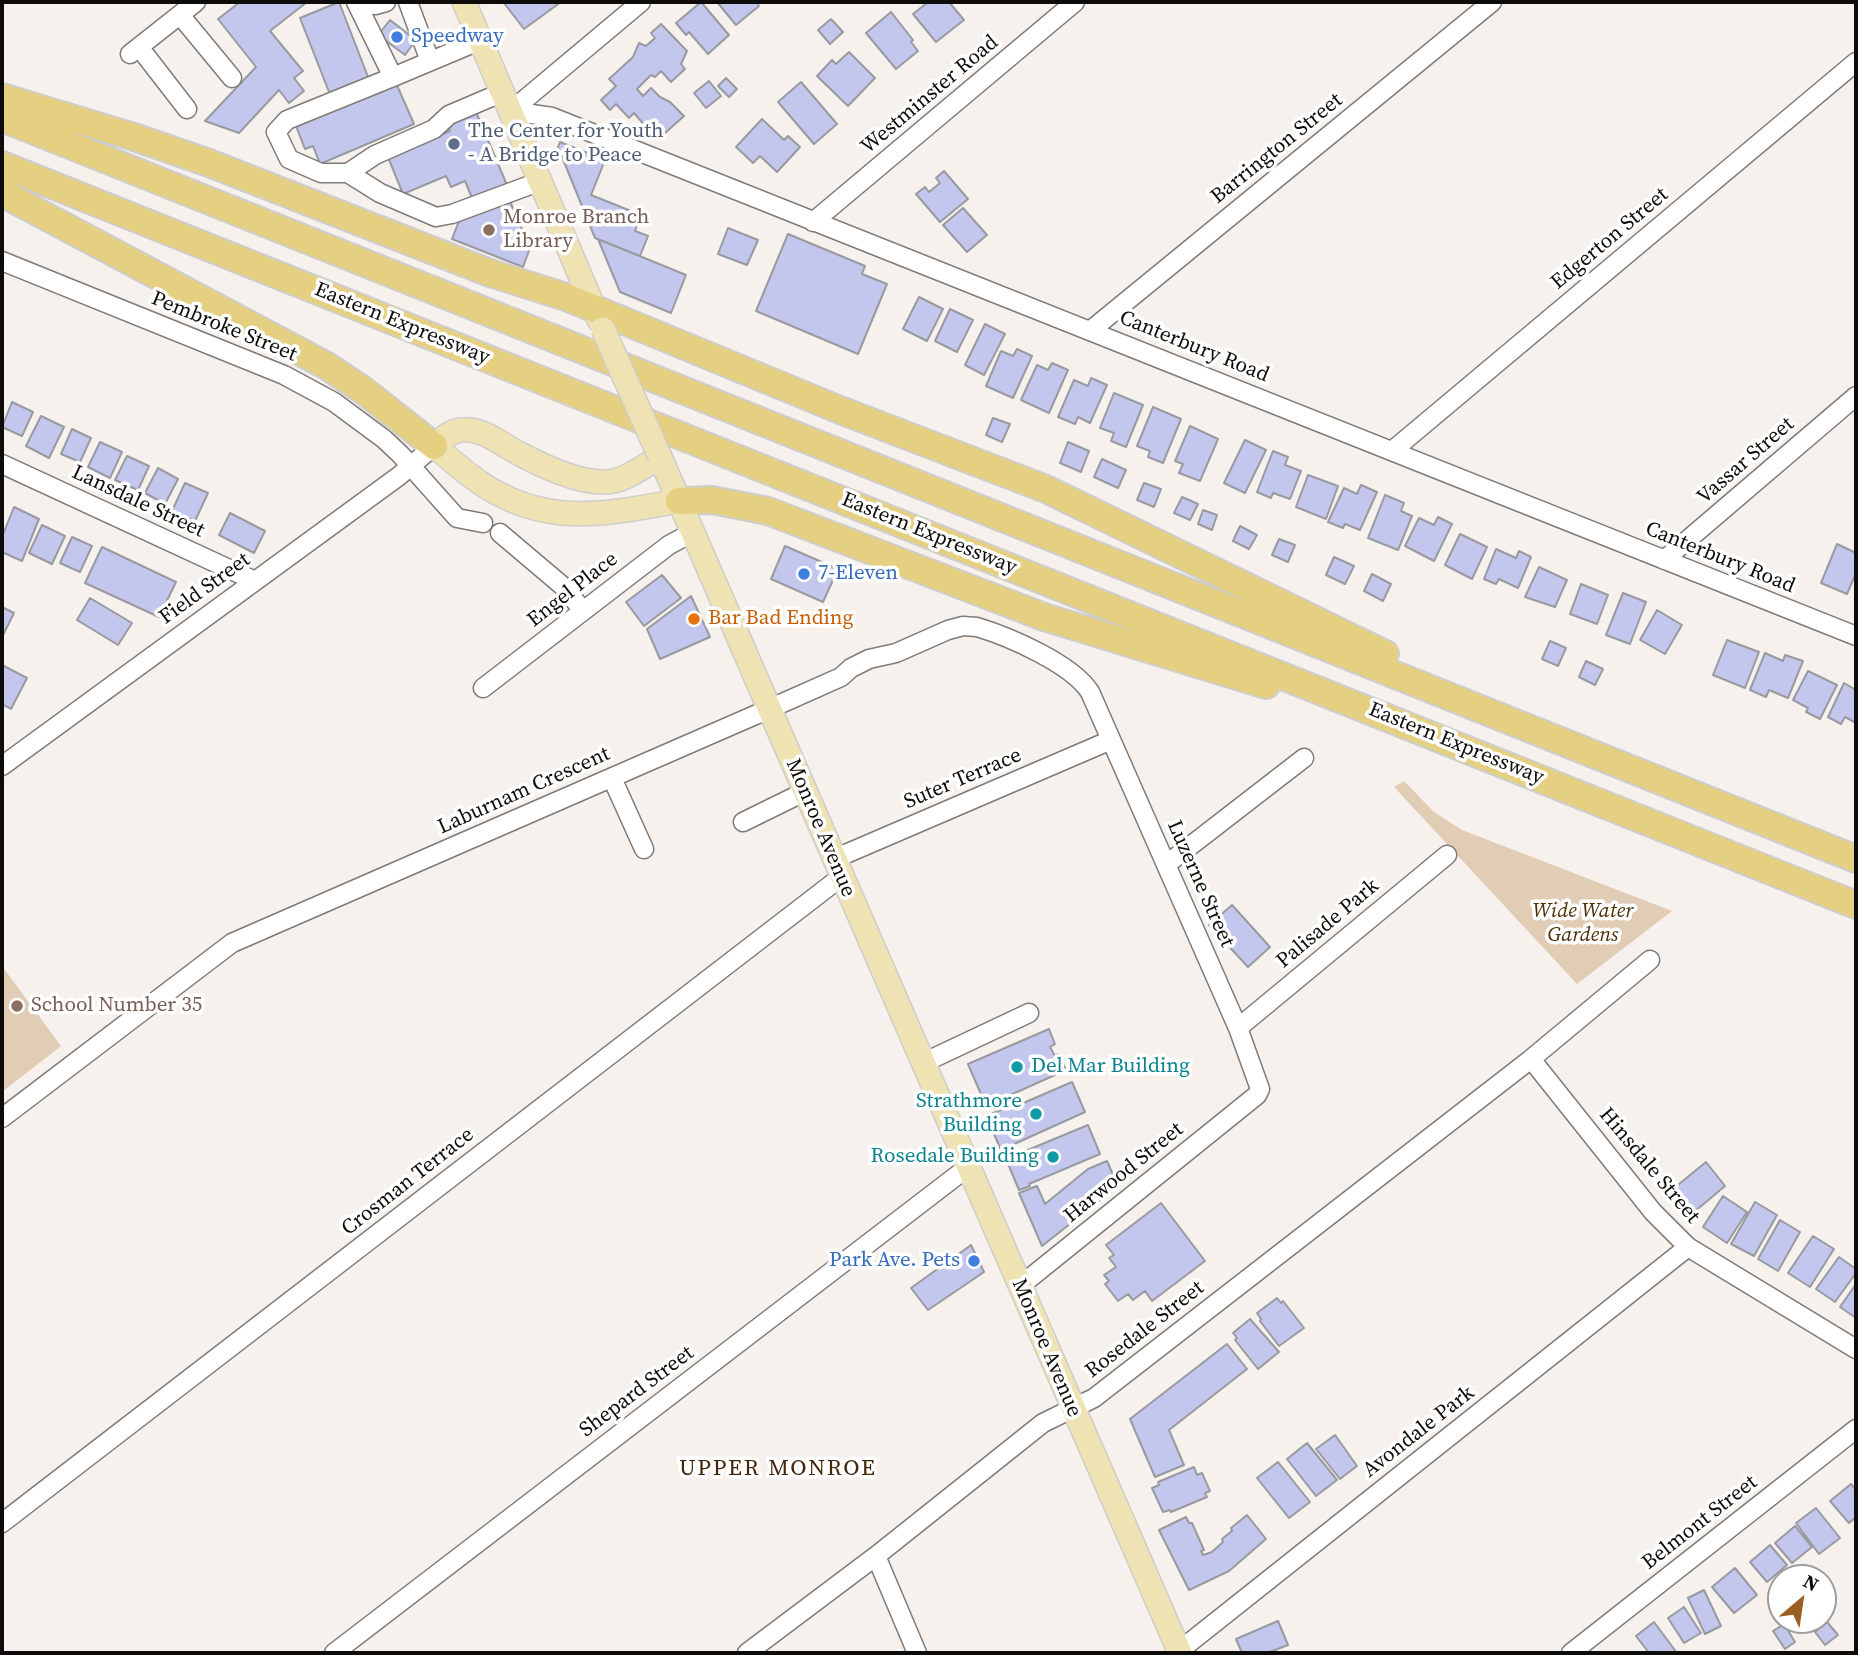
<!DOCTYPE html>
<html>
<head>
<meta charset="utf-8">
<style>
	body { margin:0 }
	#map { position:relative; width:1858px; height:1655px; overflow:hidden; background:#f6f1ec; font-family:"Source Serif 4",serif }
	canvas { display:block }
	.frame { position:absolute; inset:0; border:4px solid #0d0c0a; pointer-events:none }
	.north { position:absolute; left:1767px; top:1564px; width:70px; height:70px; box-sizing:border-box; background:#fff; border:2px solid #9e9e9d; border-radius:50%; rotate:29deg; font-size:19px; font-weight:700; line-height:28px; text-align:center; color:#0d0c0a }
	.north::after { content:''; display:block; margin:auto; width:24px; height:32px; background:#9c5f23; clip-path:polygon(50% 0,100% 100%,50% 72%,0 100%) }
</style>
</head>
<body>
<div id="map">
<canvas width="1858" height="1655"></canvas>
<div class="frame"></div>
<div class="north">N</div>
</div>
<script>
const c = document.querySelector('canvas').getContext('2d');
c.lineJoin = 'round';
function paint(path, color) { c.fillStyle = color; c.fill(path, 'evenodd'); }
function strokePath(path, color, width, dash) { c.strokeStyle = color; c.lineWidth = width; c.lineCap = dash ? 'butt' : 'round'; c.setLineDash(dash || []); c.stroke(path); }
function drawText(font, color, halo, rows, align = 'center') {
  c.font = font + ' "Source Serif 4",serif'; c.lineWidth = 7; c.setLineDash([]); c.textBaseline = 'middle'; c.strokeStyle = halo; c.fillStyle = color; for (const [text, x, y, turn = 0] of rows) {
    c.save(); c.translate(x, y); c.rotate((+turn || 0) * Math.PI / 180); c.textAlign = isNaN(turn) ? turn : align; if (halo) c.strokeText(text, 0, 0); c.fillText(text, 0, 0); c.restore();
  }
}
const green = new Path2D(`
	M1404 781 1434 812 1462 830 1672 911 1577 984 1394 787Z
	M2 966 61 1046 2 1092Z`);
const building = new Path2D(`
	M240 2H307L270 31 303 71 294 78 304 91 289 103 279 90 239 133 205 121 256 67 218 19Z
	M339 2 370 82 331 97 300 18Z
	M506 2H561L524 29 504 3Z
	M701 2 729 35 708 54 689 32 686 35 676 23Z
	M717 2H756L759 6 736 25Z
	M928 2H949L964 20 936 42 913 14Z
	M891 12 913 40 911 42 918 51 896 69 866 33Z
	M831 19 843 32 830 44 818 30Z
	M390 20 416 40 405 55 378 35Z
	M661 24 687 51 681 64 685 69 671 82 661 71 655 77 651 75 637 89 643 96 651 88 660 97 670 102 684 116 664 134 652 121 646 127 634 113 629 118 616 104 610 110 601 100 616 86 609 79 633 57 639 43 646 46 655 38 651 33Z
	M849 52 875 78 848 106 817 76 832 60 836 64Z
	M726 78 737 89 729 97 718 86Z
	M709 81 721 96 706 108 694 93Z
	M801 82 837 124 814 144 778 102Z
	M396 83 414 124 320 164 313 146 305 149 296 126Z
	M476 112 507 185 478 197 477 195 472 198 465 181 451 187 446 176 403 194 388 157 450 131 447 124Z
	M762 119 784 140 788 136 800 147 777 172 760 156 753 163 736 147Z
	M560 142 605 160 591 195 641 215 635 231 648 236 640 256 595 238 558 147Z
	M944 171 968 199 940 222 916 194 925 187 929 192 940 183 936 178Z
	M509 199 530 248 523 267 452 239 459 221Z
	M963 208 987 235 967 252 943 225Z
	M728 228 758 240 747 265 718 254Z
	M788 234 865 266 862 274 887 284 858 354 756 311Z
	M598 239 686 275 671 313 620 292Z
	M919 297 943 309 927 341 903 329Z
	M950 309 973 320 957 352 935 341Z
	M985 324 1005 334 984 375 965 365Z
	M1017 349 1032 356 1013 398 986 386 1001 351 1013 356Z
	M1052 363 1068 370 1049 413 1021 400 1037 365 1048 370Z
	M1091 378 1107 385 1090 423 1078 417 1075 424 1058 417 1074 380 1088 386Z
	M1114 393 1143 405 1126 447 1111 441 1114 433 1100 428Z
	M12 402 33 412 22 436 2 427Z
	M1153 407 1181 419 1163 463 1148 457 1150 451 1137 446Z
	M41 416 64 427 49 458 26 446Z
	M993 418 1010 424 1002 442 986 435Z
	M1190 426 1218 439 1200 481 1179 473 1183 464 1175 461Z
	M72 429 91 438 80 462 61 454Z
	M1245 440 1266 450 1245 493 1224 483Z
	M100 442 122 452 110 478 88 467Z
	M1068 442 1089 451 1081 472 1060 463Z
	M1273 451 1288 457 1285 465 1301 471 1290 499 1273 493 1271 498 1257 492Z
	M127 456 149 466 138 490 115 480Z
	M1102 459 1126 470 1118 488 1094 477Z
	M158 468 178 479 165 504 145 493Z
	M1308 475 1338 486 1326 519 1296 507Z
	M185 483 208 493 195 521 172 511Z
	M1144 483 1161 489 1154 507 1137 500Z
	M1361 485 1377 492 1360 530 1345 524 1343 528 1328 522 1344 488 1357 494Z
	M1385 495 1404 503 1401 511 1412 516 1398 550 1368 538Z
	M1182 497 1198 504 1190 520 1174 513Z
	M14 507 39 519 22 561 2 552V537Z
	M1203 510 1217 515 1212 530 1198 524Z
	M230 513 265 531 254 553 219 535Z
	M1438 517 1452 524 1434 561 1405 546 1419 518 1434 525Z
	M42 525 65 536 52 564 29 553Z
	M1240 526 1257 535 1249 549 1233 541Z
	M1460 534 1487 547 1472 579 1445 565Z
	M72 537 92 546 80 572 60 563Z
	M1279 539 1295 545 1288 562 1272 555Z
	M1837 544 1856 553V573L1847 594 1821 583Z
	M785 546 838 569 823 602 771 579Z
	M102 547 176 582 159 617 85 583Z
	M1496 549 1516 558 1519 551 1531 557 1518 588 1499 579 1496 584 1484 579Z
	M1334 557 1354 566 1345 584 1326 575Z
	M1539 567 1567 580 1555 607 1525 597Z
	M1372 574 1391 584 1383 601 1364 591Z
	M662 575 681 598 644 626 626 602Z
	M1581 584 1608 595 1597 624 1570 614Z
	M1623 593 1646 602 1630 644 1606 635Z
	M691 596 710 637 660 659 647 629Z
	M90 598 132 623 118 645 77 620Z
	M2 607 14 613 2 637Z
	M1657 610 1682 625 1665 654 1640 640Z
	M1727 640 1759 652 1745 688 1713 675Z
	M1550 641 1566 648 1558 666 1542 659Z
	M1765 653 1783 661 1785 655 1803 661 1788 698 1769 690 1766 697 1750 690Z
	M1586 661 1603 669 1595 685 1579 677Z
	M2 665 27 678 11 709 2 704Z
	M1808 671 1837 685 1820 719 1806 712 1808 708 1793 700Z
	M1844 683 1856 690V723L1845 717 1841 724 1828 717Z
	M1232 905 1270 947 1248 967 1209 925Z
	M1049 1029 1055 1044 1050 1047 1055 1056 1058 1054 1066 1070 986 1106 968 1064Z
	M1072 1082 1085 1112 1001 1150 986 1116 1013 1105 1014 1107Z
	M1088 1125 1100 1154 1029 1184 1030 1186 1019 1190 1006 1159Z
	M1107 1161 1118 1186 1042 1246 1019 1193 1037 1186 1045 1204 1088 1169Z
	M1706 1162 1725 1186 1693 1213 1673 1189Z
	M1723 1196 1747 1212 1727 1243 1703 1227Z
	M1755 1202 1777 1215 1754 1256 1731 1244Z
	M1161 1203 1205 1261 1152 1301 1145 1291 1133 1300 1128 1294 1118 1301 1105 1284 1109 1281 1104 1275 1116 1267 1109 1258 1114 1255 1106 1245Z
	M1780 1220 1800 1232 1778 1271 1758 1259Z
	M1813 1236 1834 1249 1810 1287 1788 1273Z
	M971 1245 984 1272 928 1310 911 1288Z
	M1839 1257 1856 1269V1273L1835 1302 1816 1289Z
	M1856 1284V1318L1840 1307Z
	M1277 1298 1281 1303 1283 1301 1304 1328 1279 1346 1260 1321 1261 1319 1257 1313Z
	M1250 1319 1279 1352 1258 1369 1235 1340 1237 1338 1233 1333Z
	M1227 1344 1247 1369 1169 1430 1184 1465 1155 1477 1130 1419Z
	M1335 1435 1357 1466 1340 1479 1316 1449Z
	M1307 1443 1337 1480 1316 1496 1287 1459Z
	M1278 1462 1310 1502 1289 1518 1257 1478Z
	M1194 1467 1197 1475 1202 1473 1210 1491 1205 1493 1207 1497 1171 1512 1170 1510 1163 1512 1152 1488 1159 1485 1158 1482Z
	M1851 1484 1856 1490V1517L1849 1523 1830 1501Z
	M1816 1508 1840 1538 1819 1554 1796 1523Z
	M1247 1515 1266 1539 1229 1571 1189 1590 1159 1530 1186 1517 1189 1523H1192L1204 1550 1201 1551 1203 1555 1212 1552 1223 1542 1222 1539 1232 1531 1231 1528Z
	M1795 1526 1812 1547 1792 1563 1775 1543Z
	M1770 1545 1787 1565 1767 1582 1750 1562Z
	M1735 1568 1757 1595 1734 1613 1712 1587Z
	M1704 1590 1721 1626 1705 1634 1688 1598Z
	M1684 1607 1701 1633 1684 1643 1668 1618Z
	M1278 1621 1288 1645 1267 1653H1242L1236 1639Z
	M1654 1622 1677 1653H1649L1636 1636Z
	M1827 1622 1838 1635 1825 1645 1815 1632Z
	M1784 1624 1795 1642 1785 1649 1773 1631Z`);
const minor = new Path2D(`
	M356 2 393 77 481 40
	M374 2 375 5 386 2
	M408 2 430 61
	M180 15 232 78
	M139 47 187 109
	M130 54 196 2
	M503 92 449 115 434 129 375 155 348 173 380 193 436 217 452 214 541 181
	M511 111 552 117 1856 636
	M511 111 641 2
	M348 173H321L289 159 276 132 287 120 393 77
	M813 222 1075 2
	M2 261 284 375 334 402 384 439 400 454 457 518 483 523
	M1090 331 1492 2
	M1392 451 1856 62
	M2 464 255 581
	M500 533 565 588 583 611
	M1664 560 1856 396
	M483 688 669 545 693 532
	M2 766 399 476 434 446
	M612 778 644 849
	M743 822 804 792
	M834 859 1111 740
	M1167 864 1304 758
	M1238 1028 1447 855
	M1531 1059 1653 1212 1688 1247 1856 1349
	M923 1063 1029 1013
	M2 1118 232 943 769 709 841 677 851 668 869 659 896 653 948 630 963 626 977 627C1010 637 1072 664 1090 692L1238 1028 1260 1089 1257 1095 1020 1286
	M2 1523 841 877
	M876 1556 917 1653
	M1179 1651 1688 1247
	M334 1653 968 1167
	M747 1653 876 1556 1043 1423 1094 1398 1531 1059 1650 960
	M1571 1653 1856 1429`);
const major = new Path2D(`
	M464 2 599 320
	M679 501C616 512 559 526 499 494 475 482 455 463 434 446 442 439 450 431 461 430 482 427 502 445 520 454 545 467 578 483 607 482 625 481 644 466 660 457L1180 1653`);
const highway = new Path2D(`
	M2 97 134 137 209 163 490 273 566 297 840 410 1046 489 1385 654
	M2 118 1856 859
	M2 165 1856 905
	M2 193 327 366 363 390 434 446
	M679 501 712 500 768 511 1044 617 1266 685`);
const majorBridge = new Path2D(`
	M603 329 660 457`);
const markers = [
	[397,37,7,"#3f7fe0"],
	[454,144,7,"#5c6f8a"],
	[489,230,7,"#8d6e63"],
	[804,574,7,"#3f7fe0"],
	[694,619,7,"#e8710a"],
	[17,1006,7,"#8d6e63"],
	[1017,1067,7,"#0f9aa8"],
	[1036,1114,7,"#0f9aa8"],
	[1053,1157,7,"#0f9aa8"],
	[974,1261,7,"#3f7fe0"]
];
const shopNames = [
	["Speedway",411,37],
	["7-Eleven",818,574],
	["Park Ave. Pets",960,1261,"right"]
];
const streetNames = [
	["Westminster Road",930,95,-40],
	["Barrington Street",1277,149,-39],
	["Edgerton Street",1610,239,-40],
	["Eastern Expressway",402,324,22],
	["Pembroke Street",224,327,22],
	["Canterbury Road",1194,347,22],
	["Vassar Street",1746,461,-41],
	["Lansdale Street",138,502,25],
	["Eastern Expressway",929,534,22],
	["Canterbury Road",1720,558,22],
	["Field Street",205,589,-36],
	["Engel Place",573,590,-38],
	["Eastern Expressway",1456,744,22],
	["Suter Terrace",963,779,-23],
	["Laburnam Crescent",524,791,-24],
	["Monroe Avenue",820,828,67],
	["Luzerne Street",1200,884,66],
	["Palisade Park",1328,924,-40],
	["Hinsdale Street",1649,1166,50],
	["Harwood Street",1124,1173,-39],
	["Crosman Terrace",408,1182,-38],
	["Rosedale Street",1145,1330,-38],
	["Monroe Avenue",1046,1348,67],
	["Shepard Street",637,1392,-37],
	["Avondale Park",1419,1432,-38],
	["Belmont Street",1700,1523,-38]
];
const serviceNames = [
	["The Center for Youth",468,132],
	["- A Bridge to Peace",468,156]
];
const educationNames = [
	["Monroe Branch",503,218],
	["Library",503,242],
	["School Number 35",31,1006]
];
const foodNames = [
	["Bar Bad Ending",708,619]
];
const parkNames = [
	["Wide Water",1583,912],
	["Gardens",1583,936]
];
const cultureNames = [
	["Del Mar Building",1031,1067,"left"],
	["Strathmore",1022,1102],
	["Building",1022,1126],
	["Rosedale Building",1039,1157]
];
const neighbourhoodNames = [
	["UPPER MONROE",778,1469]
];
paint(green, '#e1ccb6');
paint(building, '#c3c7ed');
strokePath(building, '#999aa0', 2);
strokePath(minor, '#7f7a76', 21);
strokePath(major, '#cfcece', 26);
strokePath(highway, '#cfcece', 30);
strokePath(minor, '#fff', 18);
strokePath(major, '#efe2b3', 23);
strokePath(highway, '#e5cf80', 26);
strokePath(majorBridge, '#cfcece', 26, []);
strokePath(majorBridge, '#efe2b3', 23);
for (const [x, y, r, color] of markers) { const dot = new Path2D(); dot.arc(x, y, r, 0, 2 * Math.PI); c.fillStyle = color; c.fill(dot); strokePath(dot, '#fff', 2.5); }
drawText('21px', '#366cbe', '#fff', shopNames, 'left');
drawText('21px', '#0d0c0a', '#fff', streetNames);
drawText('21px', '#4e5e75', '#fff', serviceNames, 'left');
drawText('21px', '#785e54', '#fff', educationNames, 'left');
drawText('21px', '#c56008', '#fff', foodNames, 'left');
drawText('italic 21px', '#4d2f07', '#fff', parkNames);
drawText('21px', '#0d838f', '#fff', cultureNames, 'right');
c.letterSpacing = '2px';
drawText('23px', '#44260a', '#fff', neighbourhoodNames);
c.letterSpacing = '0px';
</script>
</body>
</html>
